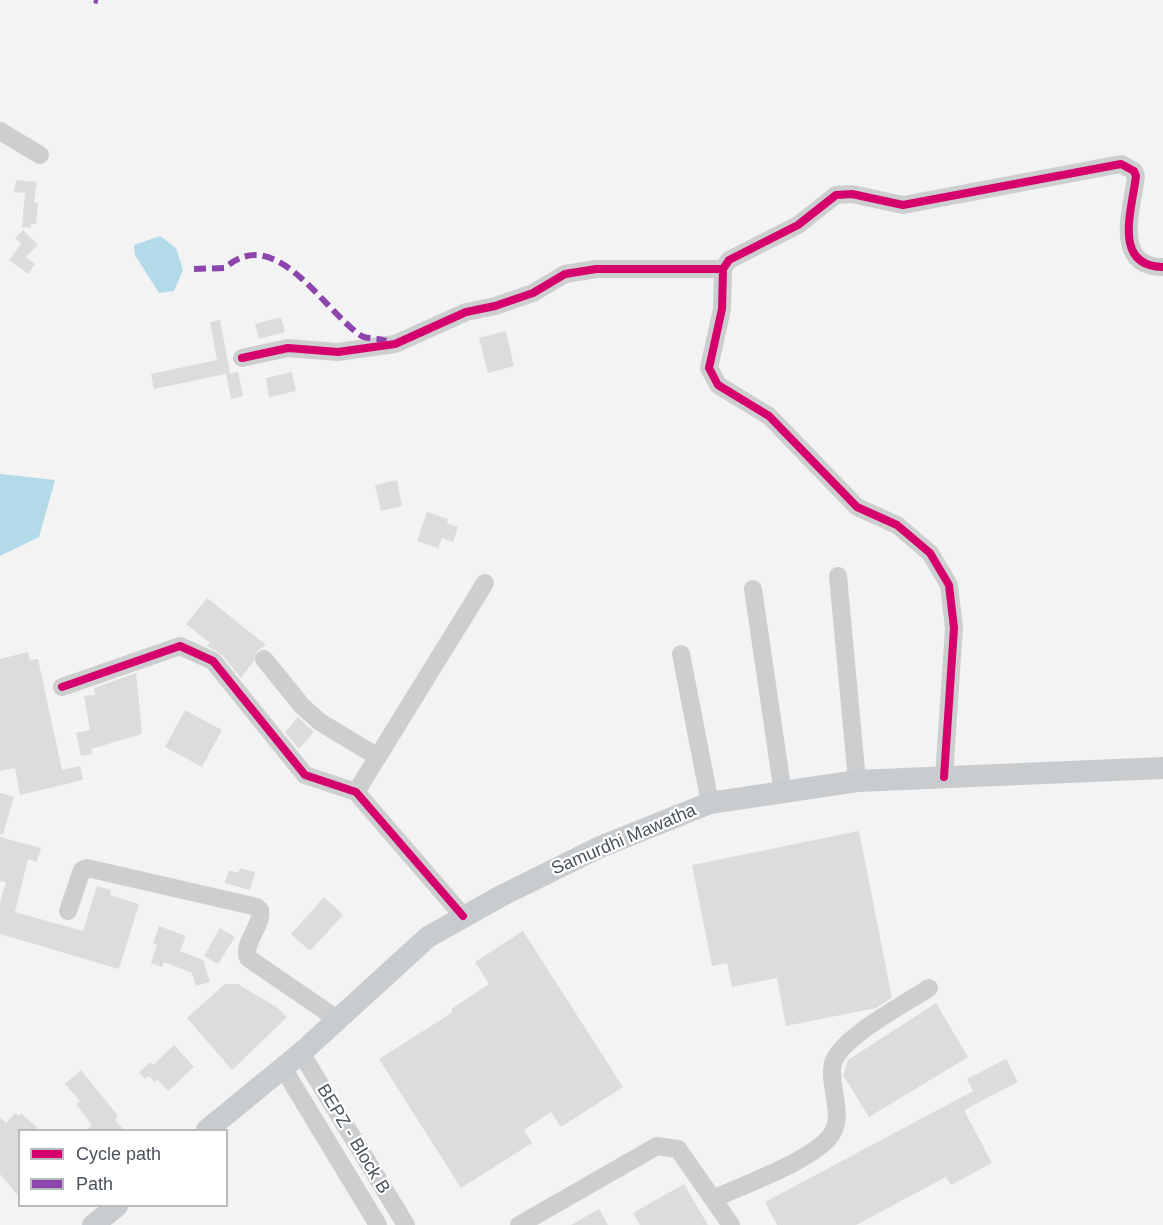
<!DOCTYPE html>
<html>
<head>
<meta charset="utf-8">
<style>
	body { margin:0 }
	#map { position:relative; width:1163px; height:1225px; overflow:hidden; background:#f3f3f3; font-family:Arial,sans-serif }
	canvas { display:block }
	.legend { position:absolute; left:18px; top:1129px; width:210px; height:78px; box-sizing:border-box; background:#fff; border:2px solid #b7babe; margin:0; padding:8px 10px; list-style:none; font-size:18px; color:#4b535d }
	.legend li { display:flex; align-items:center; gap:12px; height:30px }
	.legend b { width:30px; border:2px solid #b7babe }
</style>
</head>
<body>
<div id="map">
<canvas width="1163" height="1225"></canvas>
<ul class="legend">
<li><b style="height:8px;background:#d6006c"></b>Cycle path</li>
<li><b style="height:8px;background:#8e44ad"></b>Path</li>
</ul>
</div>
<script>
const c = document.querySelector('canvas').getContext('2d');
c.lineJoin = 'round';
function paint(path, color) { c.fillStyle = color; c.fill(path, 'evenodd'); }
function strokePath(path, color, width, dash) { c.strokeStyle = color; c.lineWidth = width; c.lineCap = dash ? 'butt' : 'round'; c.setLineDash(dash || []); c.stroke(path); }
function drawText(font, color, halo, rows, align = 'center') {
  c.font = font + ' Arial,sans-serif'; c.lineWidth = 4.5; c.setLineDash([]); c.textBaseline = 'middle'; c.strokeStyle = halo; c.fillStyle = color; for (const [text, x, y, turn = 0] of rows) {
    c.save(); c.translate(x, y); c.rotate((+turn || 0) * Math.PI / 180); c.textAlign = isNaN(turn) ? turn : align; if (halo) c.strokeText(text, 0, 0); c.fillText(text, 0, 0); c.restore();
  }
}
const water = new Path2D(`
	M160 236 176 248 183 270 174 291 159 293 135 255 134 245Z
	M0 474 55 480 39 537 0 556Z`);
const building = new Path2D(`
	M16 180 37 182 34 202 38 203 36 224H31V228L22 227 25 193 14 192Z
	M23 230 38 245 26 257 35 264 28 274 9 260 21 244 15 238Z
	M281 317 285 332 259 339 255 324Z
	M220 320 230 373 154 389 151 374 217 360 210 322Z
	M506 331 514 366 488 373 479 338Z
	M238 372 243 396 231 399 226 374Z
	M292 372 296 391 269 397 266 378Z
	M397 480 402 506 381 511 375 485Z
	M427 512 448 519 447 523 458 527 453 542 442 538 438 548 417 541Z
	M207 598 266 645 257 651 253 662 241 678 221 654 207 646 210 643 186 624Z
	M28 652 30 660 38 659 62 770 80 766 83 780 20 795 15 768 0 771V659Z
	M136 673 142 734 91 749 92 754 81 756 76 733 90 730 84 696 95 695 94 688Z
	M185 710 222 730 202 767 165 747Z
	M298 717 314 732 299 749 285 732Z
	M0 793 14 797 3 834H0Z
	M859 831 892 998 876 1008 786 1026 777 978 732 987 727 963 712 966 692 865Z
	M0 837 41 848 37 862 28 859 15 912 83 931 97 886 111 890 110 895 139 904 119 969 0 934V902L6 882 0 881Z
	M240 868 255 872 250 890 225 883 229 870 238 873Z
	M324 897 343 915 310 951 291 934Z
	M159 926 186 936 180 951 203 960 210 982 196 986 192 973 164 962 162 967 151 963 157 945 153 943Z
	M220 928 235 937 218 964 204 956Z
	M523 931 623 1087 561 1127 551 1112 524 1130 532 1143 461 1188 379 1059 453 1012 451 1009 489 984 475 962Z
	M225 984H238L278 1008 287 1017 232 1070 187 1018Z
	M936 1003 968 1057 869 1117 843 1075 848 1060Z
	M174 1045 194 1067 168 1091 158 1080 155 1082 149 1076 145 1079 139 1072 150 1062 153 1065Z
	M1006 1059 1018 1082 964 1110 992 1163 951 1185 946 1177 856 1225H777L765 1202 973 1091 967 1079Z
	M81 1070 118 1116 115 1119 124 1131H85L92 1125 76 1104 80 1101 65 1084Z
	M15 1113 19 1116 21 1113 41 1131H20V1198L0 1174V1117L6 1123Z
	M684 1184 708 1225H640L633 1213Z
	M599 1209 608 1225H571Z`);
const minor = new Path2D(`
	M0 131 40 155
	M242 358 288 348 338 352 395 344 466 312 495 306 533 293 565 274 596 269H723
	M838 576 857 781
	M753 589 783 794
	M681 654 710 803
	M264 659 302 706 320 722 378 757
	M62 687 180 646 213 661 305 775 356 792 463 916
	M944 777 954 628 949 585 930 553 897 525 857 507 769 416 718 385 709 368 722 309 723 269 729 260 798 225 836 195 852 194 903 205 1121 164 1134 171 1136 176C1132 210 1112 266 1163 267
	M356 792 485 583
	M68 911 82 870 87 868 257 907 260 910C263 926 242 943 248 958L337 1019
	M301 1053 406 1225
	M283 1068 378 1225
	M715 1198C746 1184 805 1163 828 1139 848 1118 827 1087 833 1063 841 1037 905 1004 929 988
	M519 1225 657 1146 678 1149 731 1225`);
const major = new Path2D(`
	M207 1130 301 1053 428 937 501 896 600 847 710 803 857 781 1163 768
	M93 1225 117 1206`);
const quiet = new Path2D(`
	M94 0 98 1
	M194 269 225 268C275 223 322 308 360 335 367 340 378 337 386 341`);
const cycleway = new Path2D(`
	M242 358 288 348 338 352 395 344 466 312 495 306 533 293 565 274 596 269H723
	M62 687 180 646 213 661 305 775 356 792 463 916
	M944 777 954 628 949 585 930 553 897 525 857 507 769 416 718 385 709 368 722 309 723 269 729 260 798 225 836 195 852 194 903 205 1121 164 1134 171 1136 176C1132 210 1112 266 1163 267`);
const streetNames = [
	["Samurdhi Mawatha",624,840,-23],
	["BEPZ - Block B",353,1139,59]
];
paint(water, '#b2dae9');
paint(building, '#dcdcdd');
strokePath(minor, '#ccced0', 18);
strokePath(major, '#c9ccce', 22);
strokePath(quiet, '#8e44ad', 6, [12, 6]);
strokePath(cycleway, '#d6006c', 8);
drawText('18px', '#4b535d', '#fff', streetNames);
</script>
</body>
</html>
